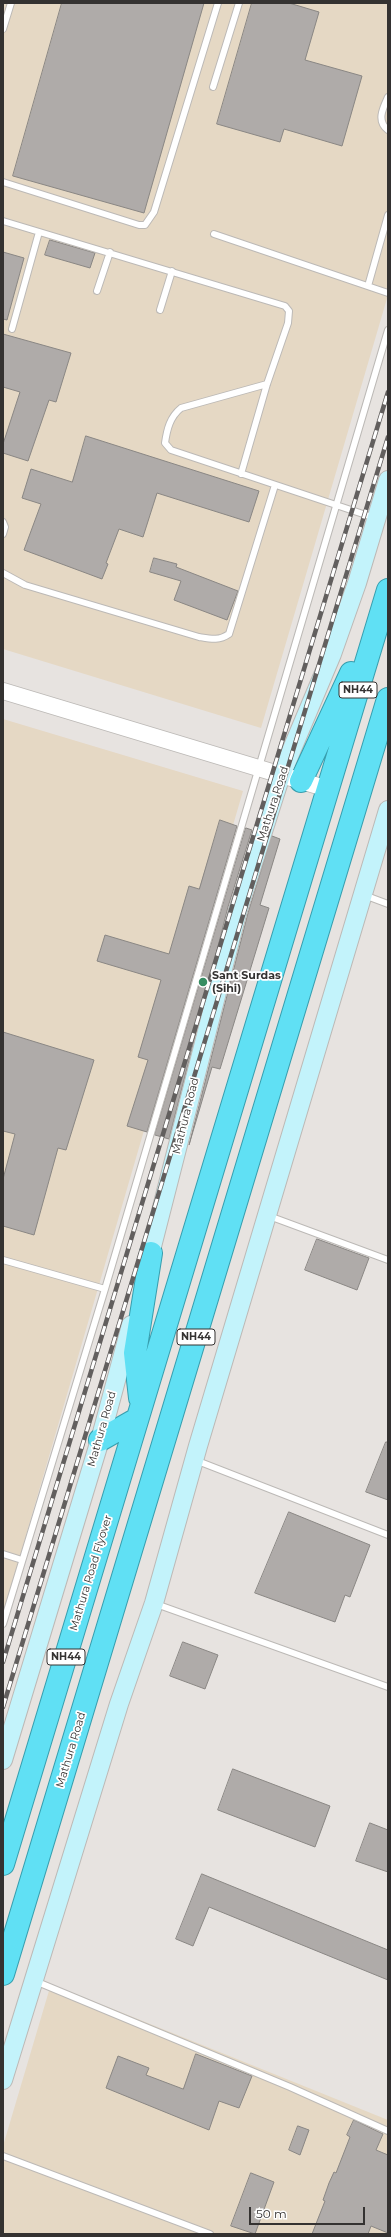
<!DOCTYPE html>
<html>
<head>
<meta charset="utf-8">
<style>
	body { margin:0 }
	#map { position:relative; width:391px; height:2237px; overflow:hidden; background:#e7e3e0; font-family:Montserrat,sans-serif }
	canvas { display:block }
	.frame { position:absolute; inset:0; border:4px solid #343231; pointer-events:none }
	.scale { position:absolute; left:249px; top:2207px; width:116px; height:18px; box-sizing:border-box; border:2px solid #343231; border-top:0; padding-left:5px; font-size:12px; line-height:14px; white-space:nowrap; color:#343231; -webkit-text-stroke:3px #fff; paint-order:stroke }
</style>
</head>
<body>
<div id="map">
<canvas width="391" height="2237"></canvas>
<div class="frame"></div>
<div class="scale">50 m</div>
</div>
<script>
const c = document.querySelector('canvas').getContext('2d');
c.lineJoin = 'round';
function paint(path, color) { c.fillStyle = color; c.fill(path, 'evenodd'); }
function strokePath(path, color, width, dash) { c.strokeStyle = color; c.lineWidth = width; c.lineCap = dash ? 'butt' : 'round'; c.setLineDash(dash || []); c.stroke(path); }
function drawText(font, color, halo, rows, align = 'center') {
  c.font = font + ' Montserrat,sans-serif'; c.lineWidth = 3.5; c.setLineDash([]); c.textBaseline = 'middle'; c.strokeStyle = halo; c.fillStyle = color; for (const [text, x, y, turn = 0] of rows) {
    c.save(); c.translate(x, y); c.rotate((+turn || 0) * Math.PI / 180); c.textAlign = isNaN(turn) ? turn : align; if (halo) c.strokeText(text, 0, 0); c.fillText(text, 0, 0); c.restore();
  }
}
const industrial = new Path2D(`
	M3 3H388V295L261 728 3 649Z
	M3 719 243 791 3 1614Z
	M51 1984 388 2120V2234H3V2146Z`);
const building = new Path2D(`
	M62 3H204L144 213 13 176Z
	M252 3H289L319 12 305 60 362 76 342 146 284 129 280 142 217 124Z
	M50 240 95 253 90 268 45 255Z
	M3 252 24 258 7 320 3 319Z
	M3 334 71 353 56 402 49 400 28 461 3 453V444L20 392 3 387Z
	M86 436 259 491 249 522 157 493 143 537 119 529 106 563 108 564 102 579 24 550 41 504 22 498 31 469 72 482Z
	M154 558 177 564 176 567 238 591 227 620 174 600 181 581 150 572Z
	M220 820 237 826 147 1132 127 1126 148 1060 138 1057 161 980 97 961 105 935 169 954 189 886 199 889Z
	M246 828 252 830 228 907 169 1139 155 1135Z
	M272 836 280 839 260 905 269 908 220 1069 212 1067 189 1145 248 913Z
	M3 1032 94 1060 66 1150 58 1148 34 1235 3 1226V1179L15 1134 3 1131Z
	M317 1239 369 1258 357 1290 305 1270Z
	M386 1442H388V1500L366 1492Z
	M289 1512 370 1545 350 1597 345 1595 335 1622 255 1593Z
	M183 1642 218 1655 205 1689 170 1676Z
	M233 1769 330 1806 315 1847 218 1810Z
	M370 1823 388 1830V1872L356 1861Z
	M202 1874 388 1950V1980L209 1907 193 1946 176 1939Z
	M196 2054 252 2076 239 2108 219 2101 209 2130 106 2088 118 2056 149 2068 146 2075 183 2089Z
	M354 2120 383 2134 376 2150 388 2155V2233L371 2226 368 2234H312L325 2201 323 2200 329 2183 334 2172 336 2173 350 2137 347 2135Z
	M298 2126 309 2130 300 2155 289 2150Z
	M251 2173 274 2182 255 2234 231 2226Z`);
const service = new Path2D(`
	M3 29 11 3
	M213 87 239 3
	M388 97C383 108 376 121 388 130
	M3 182 139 225H145L154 212 218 3
	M3 221 285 306 289 311 288 323 267 384 241 474
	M214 234 388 293
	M368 286 388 215
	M97 291 110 252
	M160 310 172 271
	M12 329 39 232
	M267 384 181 408C170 417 167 429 165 443L171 450 375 518
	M3 522 5 527 3 534
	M3 573 25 585 199 637C211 639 219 641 229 634L275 485
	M364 895 388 904
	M269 1216 388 1260
	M3 1260 105 1289
	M195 1460 388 1535
	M3 1554 22 1560
	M156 1604 388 1687
	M3 1624 105 1289 388 330
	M35 1981 290 2087 388 2131
	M3 2156 210 2234`);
const tertiary = new Path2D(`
	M3 691 328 789`);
const secondary = new Path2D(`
	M147 1266 238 910 281 775 332 654 357 583 388 480
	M3 1760 100 1440 131 1325
	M3 2080 119 1704 154 1603 198 1446 388 810`);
const trunk = new Path2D(`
	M301 781 351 673
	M140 1398 135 1353 151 1253
	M100 1440 137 1419
	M3 1864 388 590
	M3 1974 388 699`);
const rail = new Path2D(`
	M3 1662 388 392
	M3 1707 388 437`);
const markers = [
	[203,982,5,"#368d62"]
];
const shields = [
	[358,690,38],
	[196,1337,38],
	[66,1657,38]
];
const shieldNames = [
	["NH44",358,690],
	["NH44",196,1337],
	["NH44",66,1657]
];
const streetNames = [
	["Mathura Road",273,804,-72],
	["Mathura Road",186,1116,-76],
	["Mathura Road",102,1429,-74],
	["Mathura Road Flyover",91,1573,-73],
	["Mathura Road",71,1750,-73]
];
const poiNames = [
	["Sant Surdas",212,976],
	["(Sihi)",212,989]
];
paint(industrial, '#e5d8c4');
paint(building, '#afaba9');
strokePath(building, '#8a8784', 1);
strokePath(service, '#bcb9b6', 8);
strokePath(tertiary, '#bcb9b6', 18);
strokePath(secondary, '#bcb9b6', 20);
strokePath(trunk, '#379eae', 24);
strokePath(service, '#fff', 6);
strokePath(tertiary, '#fff', 16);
strokePath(secondary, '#c3f3fb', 18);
strokePath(trunk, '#60e0f4', 22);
strokePath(rail, '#625f5e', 4.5);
strokePath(rail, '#fff', 3, [9]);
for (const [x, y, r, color] of markers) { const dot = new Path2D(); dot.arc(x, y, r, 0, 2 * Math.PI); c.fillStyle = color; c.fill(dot); strokePath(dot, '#fff', 1.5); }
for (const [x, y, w] of shields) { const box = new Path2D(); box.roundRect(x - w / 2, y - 8, w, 16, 3); c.fillStyle = '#fff'; c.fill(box); strokePath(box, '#343231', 1); }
drawText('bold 10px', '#343231', null, shieldNames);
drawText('11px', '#343231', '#fff', streetNames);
drawText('bold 11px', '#343231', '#fff', poiNames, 'left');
</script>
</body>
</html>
